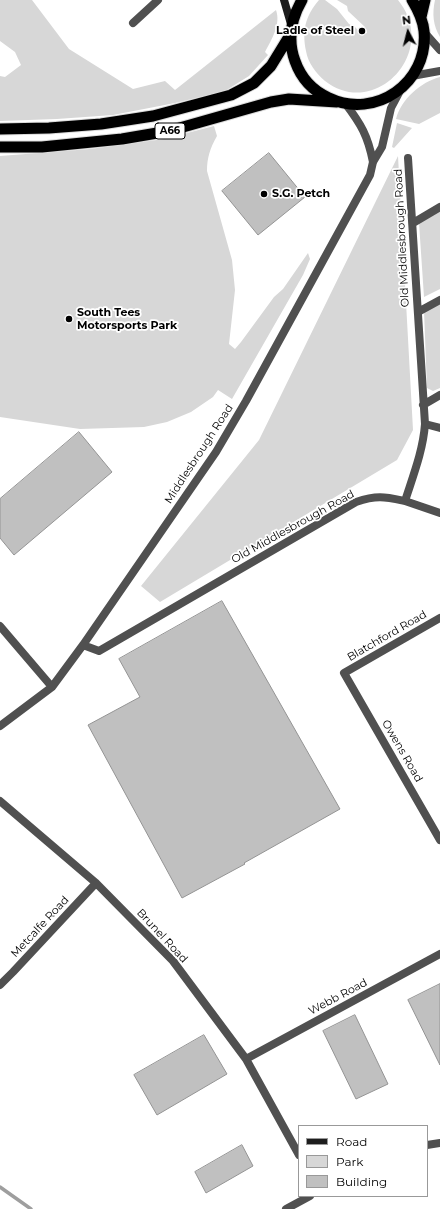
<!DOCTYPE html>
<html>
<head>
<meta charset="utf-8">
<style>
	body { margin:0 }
	#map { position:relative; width:440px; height:1209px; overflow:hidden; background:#fff; font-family:Montserrat,sans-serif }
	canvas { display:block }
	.legend { position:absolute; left:298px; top:1125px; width:130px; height:72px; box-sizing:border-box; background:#fff; border:1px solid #999; margin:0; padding:5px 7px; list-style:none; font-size:12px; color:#000 }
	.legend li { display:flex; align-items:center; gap:8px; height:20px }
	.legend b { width:20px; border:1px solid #999 }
	.north { position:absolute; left:388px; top:12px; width:40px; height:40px; -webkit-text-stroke:3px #fff; paint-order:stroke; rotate:353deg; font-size:11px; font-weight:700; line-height:16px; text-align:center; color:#000 }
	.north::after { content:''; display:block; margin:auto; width:14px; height:18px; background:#000; clip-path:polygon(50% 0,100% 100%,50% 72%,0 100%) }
</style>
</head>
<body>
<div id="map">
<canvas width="440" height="1209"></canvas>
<ul class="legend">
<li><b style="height:5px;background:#1d1d1d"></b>Road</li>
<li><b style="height:11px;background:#d7d7d7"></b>Park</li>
<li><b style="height:11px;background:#c0c0c0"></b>Building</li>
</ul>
<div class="north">N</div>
</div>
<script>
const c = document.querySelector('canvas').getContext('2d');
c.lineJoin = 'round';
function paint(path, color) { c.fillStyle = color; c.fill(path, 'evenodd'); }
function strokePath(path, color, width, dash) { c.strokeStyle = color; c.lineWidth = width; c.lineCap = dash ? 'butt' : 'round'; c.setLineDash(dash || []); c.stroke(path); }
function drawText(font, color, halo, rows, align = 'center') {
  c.font = font + ' Montserrat,sans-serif'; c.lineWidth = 3.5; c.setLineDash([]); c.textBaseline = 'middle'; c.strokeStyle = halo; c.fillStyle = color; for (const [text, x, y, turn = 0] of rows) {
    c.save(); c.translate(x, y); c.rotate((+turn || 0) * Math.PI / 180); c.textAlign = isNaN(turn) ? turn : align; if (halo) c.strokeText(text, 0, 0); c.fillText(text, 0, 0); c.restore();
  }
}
const green = new Path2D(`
	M0 0H32L69 49 133 89 165 81 175 90 276 10C281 24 272 39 265 52L268 55 249 76 225 91 175 103 113 115 57 119 0 121V76L5 77 21 65 15 52 0 41Z
	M319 0H325L337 9 349 24 355 27 362 35 367 33 365 27 348 11 347 6 337 0H398C440 52 375 120 325 81 316 73 308 63 306 51 302 31 305 16 319 0Z
	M435 0H440V37C433 25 432 14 435 0Z
	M440 77V113L419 124 396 119C401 99 421 82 440 77Z
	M397 123 412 128 394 148 392 147Z
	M214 126 217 136C210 148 207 158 207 171L232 260 235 290 229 344 235 349 241 342 274 297 283 289 308 253 310 259 303 275 232 399 218 390 213 397 191 412 167 422 144 427 80 429 0 417V156L90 149 164 139Z
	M398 156 413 430 397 460 160 602 141 586 259 440Z
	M440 211V289L424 297 419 223Z
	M440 303V388L433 391 427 388 424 311Z`);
const stream = new Path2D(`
	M0 1187 31 1209`);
const building = new Path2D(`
	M269 153 305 197 258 235 222 191Z
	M79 432 112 472 14 555 0 538V499Z
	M222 601 340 809 244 863 245 864 182 898 88 725 140 697 119 659Z
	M440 984V1065L408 1000Z
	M355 1015 388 1084 356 1099 323 1031Z
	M204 1035 227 1074 157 1115 134 1075Z
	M242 1145 253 1166 206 1193 195 1172Z`);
const minor = new Path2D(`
	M133 23 158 0
	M424 32 440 50
	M412 76 440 71
	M345 103C361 124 368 136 373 162
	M413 223 440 207
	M418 312 440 300
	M423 405 440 395
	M425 424 440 428
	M405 501 440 513
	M440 618 344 673 440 840
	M0 626 52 687
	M83 645 99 651 356 502C377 495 385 497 405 501 413 476 423 451 425 424L408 158
	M0 726 52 687 83 645 216 452 246 401 370 175 373 162 382 147 391 108 400 91
	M0 801 96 883 173 961 246 1059 299 1155
	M0 985 13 972 96 883
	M246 1059 440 954
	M427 1145 440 1143
	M286 1209 310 1196`);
const secondary = new Path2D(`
	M284 0 291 24`);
const trunk = new Path2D(`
	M302 0C291 19 287 39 295 61 301 78 313 91 329 98 375 120 429 83 424 31 423 20 418 10 412 0
	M421 17 425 0
	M0 129 49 128 101 124 153 116 231 95 254 83 271 66 290 35
	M0 147H42L122 139 169 131 271 102 289 99 337 102`);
const markers = [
	[362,31,4,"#000"],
	[264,194,4,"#000"],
	[69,319,4,"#000"]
];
const shields = [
	[170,131,30]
];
const shieldNames = [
	["A66",170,131]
];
const poiNames = [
	["Ladle of Steel",354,31,"right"],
	["S.G. Petch",272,194],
	["South Tees",77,313],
	["Motorsports Park",77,326]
];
const streetNames = [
	["Old Middlesbrough Road",402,238,-93],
	["Middlesbrough Road",199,454,-57],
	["Old Middlesbrough Road",293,527,-29],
	["Blatchford Road",387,636,-30],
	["Owens Road",402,751,60],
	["Metcalfe Road",40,927,-47],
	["Brunel Road",162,936,47],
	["Webb Road",338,997,-28]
];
paint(green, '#d7d7d7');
strokePath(stream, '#9e9e9e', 3.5);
paint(building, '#c0c0c0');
strokePath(building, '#949494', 1);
strokePath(trunk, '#dbdbdb', 13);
strokePath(minor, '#505050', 8);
strokePath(secondary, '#1d1d1d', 8);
strokePath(trunk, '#000', 11);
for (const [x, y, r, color] of markers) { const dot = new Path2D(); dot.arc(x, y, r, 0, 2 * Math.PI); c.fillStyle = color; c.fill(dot); strokePath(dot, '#fff', 1.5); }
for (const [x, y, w] of shields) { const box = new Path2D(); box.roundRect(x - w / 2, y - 8, w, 16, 3); c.fillStyle = '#fff'; c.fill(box); strokePath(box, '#000', 1); }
drawText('bold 10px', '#000', null, shieldNames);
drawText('bold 11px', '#000', '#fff', poiNames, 'left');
drawText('11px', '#000', '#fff', streetNames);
</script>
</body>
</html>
